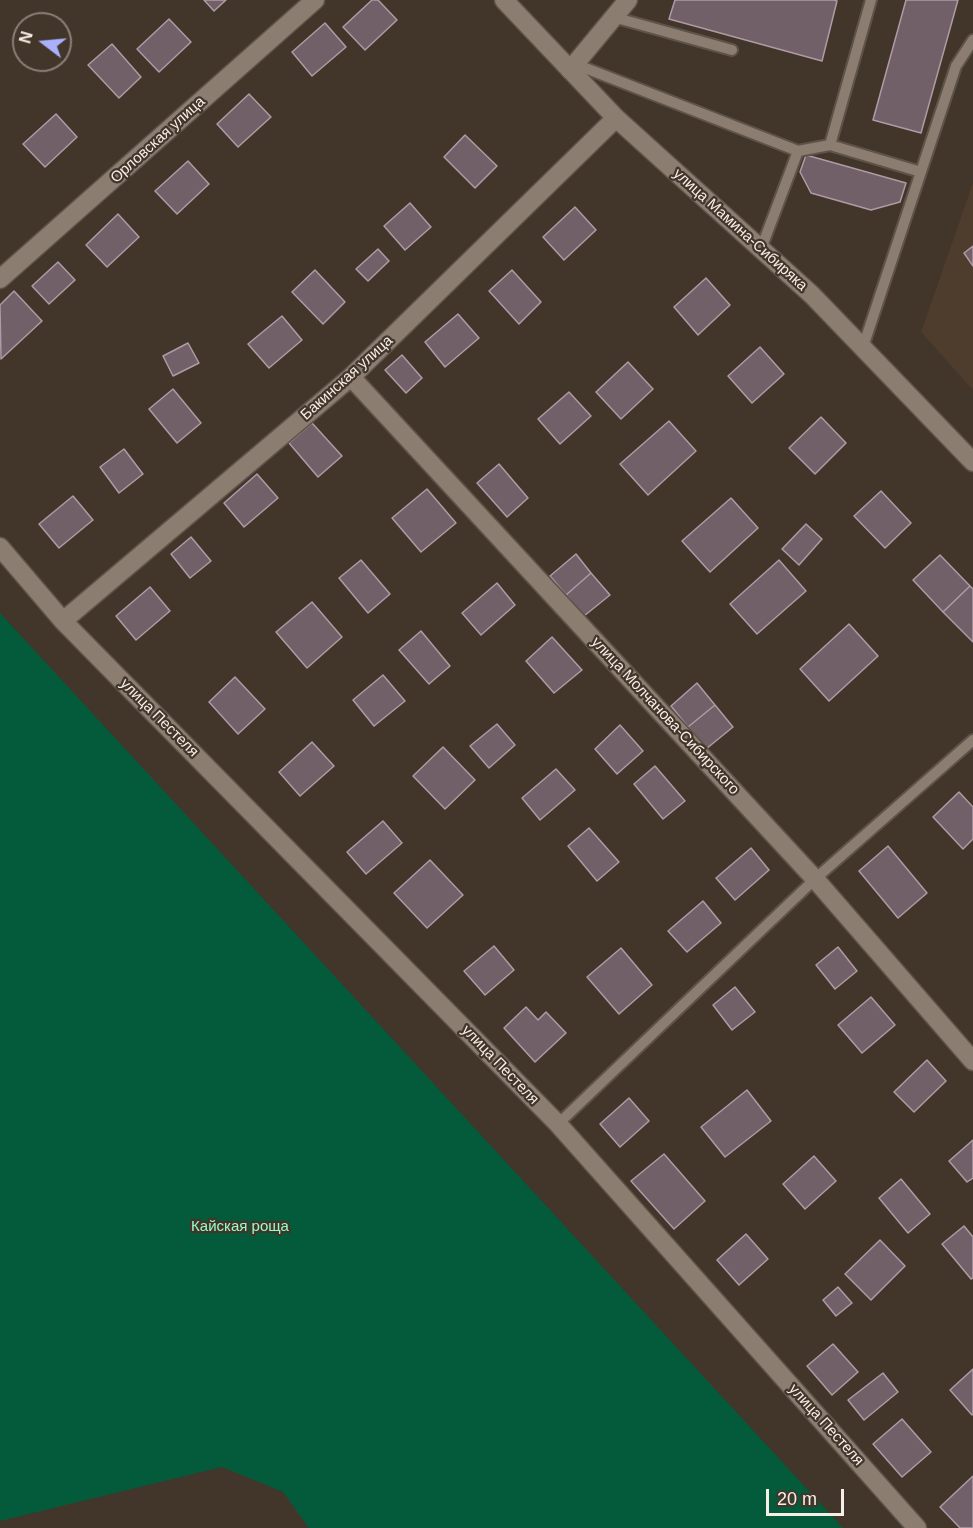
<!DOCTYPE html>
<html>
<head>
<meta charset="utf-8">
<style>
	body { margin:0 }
	#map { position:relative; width:973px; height:1528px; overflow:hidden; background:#42352a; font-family:Arial,sans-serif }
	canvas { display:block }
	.north { position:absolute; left:12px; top:12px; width:60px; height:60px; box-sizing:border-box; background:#42352a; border:2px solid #8a7f76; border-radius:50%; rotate:286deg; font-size:16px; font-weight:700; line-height:24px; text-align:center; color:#f6eee7 }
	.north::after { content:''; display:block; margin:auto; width:21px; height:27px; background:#aab0fb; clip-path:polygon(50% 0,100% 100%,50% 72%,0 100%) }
	.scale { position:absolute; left:766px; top:1489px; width:78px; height:27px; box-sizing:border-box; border:3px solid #f6eee7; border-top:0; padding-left:8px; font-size:18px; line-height:21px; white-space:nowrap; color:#f6eee7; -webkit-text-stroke:4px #42352a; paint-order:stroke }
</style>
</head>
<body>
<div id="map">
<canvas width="973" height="1528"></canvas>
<div class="north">N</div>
<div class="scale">20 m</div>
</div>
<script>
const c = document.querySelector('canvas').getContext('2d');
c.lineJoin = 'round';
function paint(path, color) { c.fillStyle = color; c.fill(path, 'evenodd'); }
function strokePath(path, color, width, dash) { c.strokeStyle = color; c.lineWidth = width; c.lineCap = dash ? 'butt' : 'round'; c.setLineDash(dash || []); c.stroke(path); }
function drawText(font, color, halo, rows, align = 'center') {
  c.font = font + ' Arial,sans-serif'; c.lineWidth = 4.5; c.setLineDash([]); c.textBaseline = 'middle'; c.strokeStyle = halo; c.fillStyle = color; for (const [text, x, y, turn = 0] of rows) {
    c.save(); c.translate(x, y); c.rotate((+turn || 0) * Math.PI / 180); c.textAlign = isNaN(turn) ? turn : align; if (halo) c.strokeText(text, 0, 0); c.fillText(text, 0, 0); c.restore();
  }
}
const built = new Path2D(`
	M973 183V390L921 332Z`);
const green = new Path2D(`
	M0 613 843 1528H309L283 1492 222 1467 0 1521Z`);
const building = new Path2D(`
	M204 0H226L214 11Z
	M372 0H378L397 20 365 50 343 27Z
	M675 0H834L837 1 822 61 669 19Z
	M906 0H958L921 133 873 120Z
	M169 19 191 42 159 72 137 49Z
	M325 23 346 47 312 76 292 52Z
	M112 44 141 77 119 98 88 65Z
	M249 94 271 117 238 147 217 124Z
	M56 114 77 137 45 167 23 144Z
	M465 135 497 166 475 188 444 157Z
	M806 155 906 183 900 202 871 210 811 193 800 172Z
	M188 161 209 184 177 214 155 191Z
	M410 203 431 227 405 250 384 226Z
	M575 207 596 230 564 260 543 237Z
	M118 214 139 237 107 267 86 245Z
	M973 246V266L964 253Z
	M378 249 389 261 368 281 356 269Z
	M58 262 75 280 49 304 32 286Z
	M315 270 345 302 323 324 292 292Z
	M512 270 541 302 519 324 489 291Z
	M706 278 730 305 698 335 674 307Z
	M14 291 42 321 1 359 0 305Z
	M458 314 479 338 445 367 425 342Z
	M282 316 302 340 269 368 248 344Z
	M188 343 199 363 173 376 163 356Z
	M760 347 784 374 752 403 728 376Z
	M402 355 422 378 406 393 385 370Z
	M628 362 653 389 621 419 596 392Z
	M173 389 201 423 177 443 149 409Z
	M569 392 591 416 560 444 538 419Z
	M821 417 846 443 815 474 789 448Z
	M669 421 696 451 648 495 620 464Z
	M312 423 342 456 318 477 289 443Z
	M124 449 143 474 119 493 100 467Z
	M499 464 528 498 507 517 477 483Z
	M257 474 278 498 244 527 224 503Z
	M427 489 456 523 421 552 392 518Z
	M881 491 911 523 885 548 854 516Z
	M73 496 93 520 59 548 39 524Z
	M731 498 758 528 710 572 682 541Z
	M806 524 822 539 799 565 782 549Z
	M191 537 211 561 190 578 171 554Z
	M576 554 591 573 566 595 550 576Z
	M940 555 970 586 943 612 913 580Z
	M361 560 390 594 368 613 339 578Z
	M779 560 806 591 757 634 730 604Z
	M591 573 610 595 584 616 566 595Z
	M497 583 515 605 481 635 462 613Z
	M970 586 973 589V642L943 612Z
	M150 587 170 611 136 640 116 616Z
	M312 602 342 637 307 668 276 632Z
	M849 624 878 656 829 701 800 669Z
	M421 631 450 666 429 684 399 650Z
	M552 637 582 670 554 693 526 661Z
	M383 675 405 701 374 726 353 700Z
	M235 677 265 709 238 734 209 702Z
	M697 683 715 705 688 727 671 706Z
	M715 705 733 727 706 749 688 727Z
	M497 724 515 745 489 768 470 746Z
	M620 725 643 751 617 774 595 749Z
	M312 742 334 766 300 796 279 772Z
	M443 747 475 780 445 809 413 776Z
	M655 766 685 801 663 819 634 784Z
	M556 769 575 790 540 820 522 798Z
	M959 792 973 807V839L963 849 933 817Z
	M383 821 402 843 366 874 347 852Z
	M589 828 619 862 597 881 568 846Z
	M888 846 927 893 898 918 859 871Z
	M751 848 769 870 735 900 716 878Z
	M430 860 463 895 427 928 394 893Z
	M703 901 721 923 687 952 668 931Z
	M494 946 514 970 485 995 464 971Z
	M838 947 857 971 835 989 816 965Z
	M621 948 652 985 619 1014 587 977Z
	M735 987 755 1012 732 1030 713 1005Z
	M871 997 895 1025 862 1053 838 1025Z
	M526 1007 538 1020 546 1012 566 1033 535 1062 504 1028Z
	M927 1060 946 1081 914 1112 894 1092Z
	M747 1090 771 1121 725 1157 701 1127Z
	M629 1098 649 1121 620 1147 600 1124Z
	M973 1140V1178L967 1182 949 1161Z
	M664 1154 705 1201 674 1229 631 1181Z
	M814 1156 836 1181 805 1209 783 1184Z
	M901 1179 930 1214 908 1233 879 1198Z
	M964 1226 973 1237V1278L971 1279 942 1244Z
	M746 1234 768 1259 739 1285 717 1260Z
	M880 1240 905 1266 871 1300 845 1274Z
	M838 1287 852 1303 836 1316 823 1300Z
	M833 1344 858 1372 832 1395 807 1366Z
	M973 1369V1414L972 1415 950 1390Z
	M883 1373 898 1392 864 1420 848 1400Z
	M902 1419 931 1452 902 1477 873 1444Z
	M973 1476V1528H960L940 1507Z`);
const lane = new Path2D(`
	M871 0 830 145 921 172
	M613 17 732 50
	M575 64 798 151 830 145
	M761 249 798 151
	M863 347 956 66 973 40
	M558 1124 815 879 973 740`);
const street = new Path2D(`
	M570 70 628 0
	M0 279 315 0
	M351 377 815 879 973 1061
	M0 547 63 621 558 1124 917 1528
	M63 621 351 377 616 118`);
const secondary = new Path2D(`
	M504 0 616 118 812 295 973 462`);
const streetNames = [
	["Орловская улица",158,140,-42],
	["улица Мамина-Сибиряка",740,230,42],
	["Бакинская улица",347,378,-42],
	["улица Молчанова-Сибирского",665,716,47],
	["улица Пестеля",159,718,45],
	["улица Пестеля",500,1065,46],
	["улица Пестеля",826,1425,48]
];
const parkNames = [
	["Кайская роща",240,1227]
];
paint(built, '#4e3c2c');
paint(green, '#045b3b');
paint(building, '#716068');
strokePath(building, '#ae9ba5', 1.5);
strokePath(lane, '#5e5349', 14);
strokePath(street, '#5e5349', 21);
strokePath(secondary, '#5e5349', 21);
strokePath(lane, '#8b7d70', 10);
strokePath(street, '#8b7d70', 18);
strokePath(secondary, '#8b7d70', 18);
drawText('15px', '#f6eee7', '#42352a', streetNames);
drawText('15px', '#97fcc9', '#42352a', parkNames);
</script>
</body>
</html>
